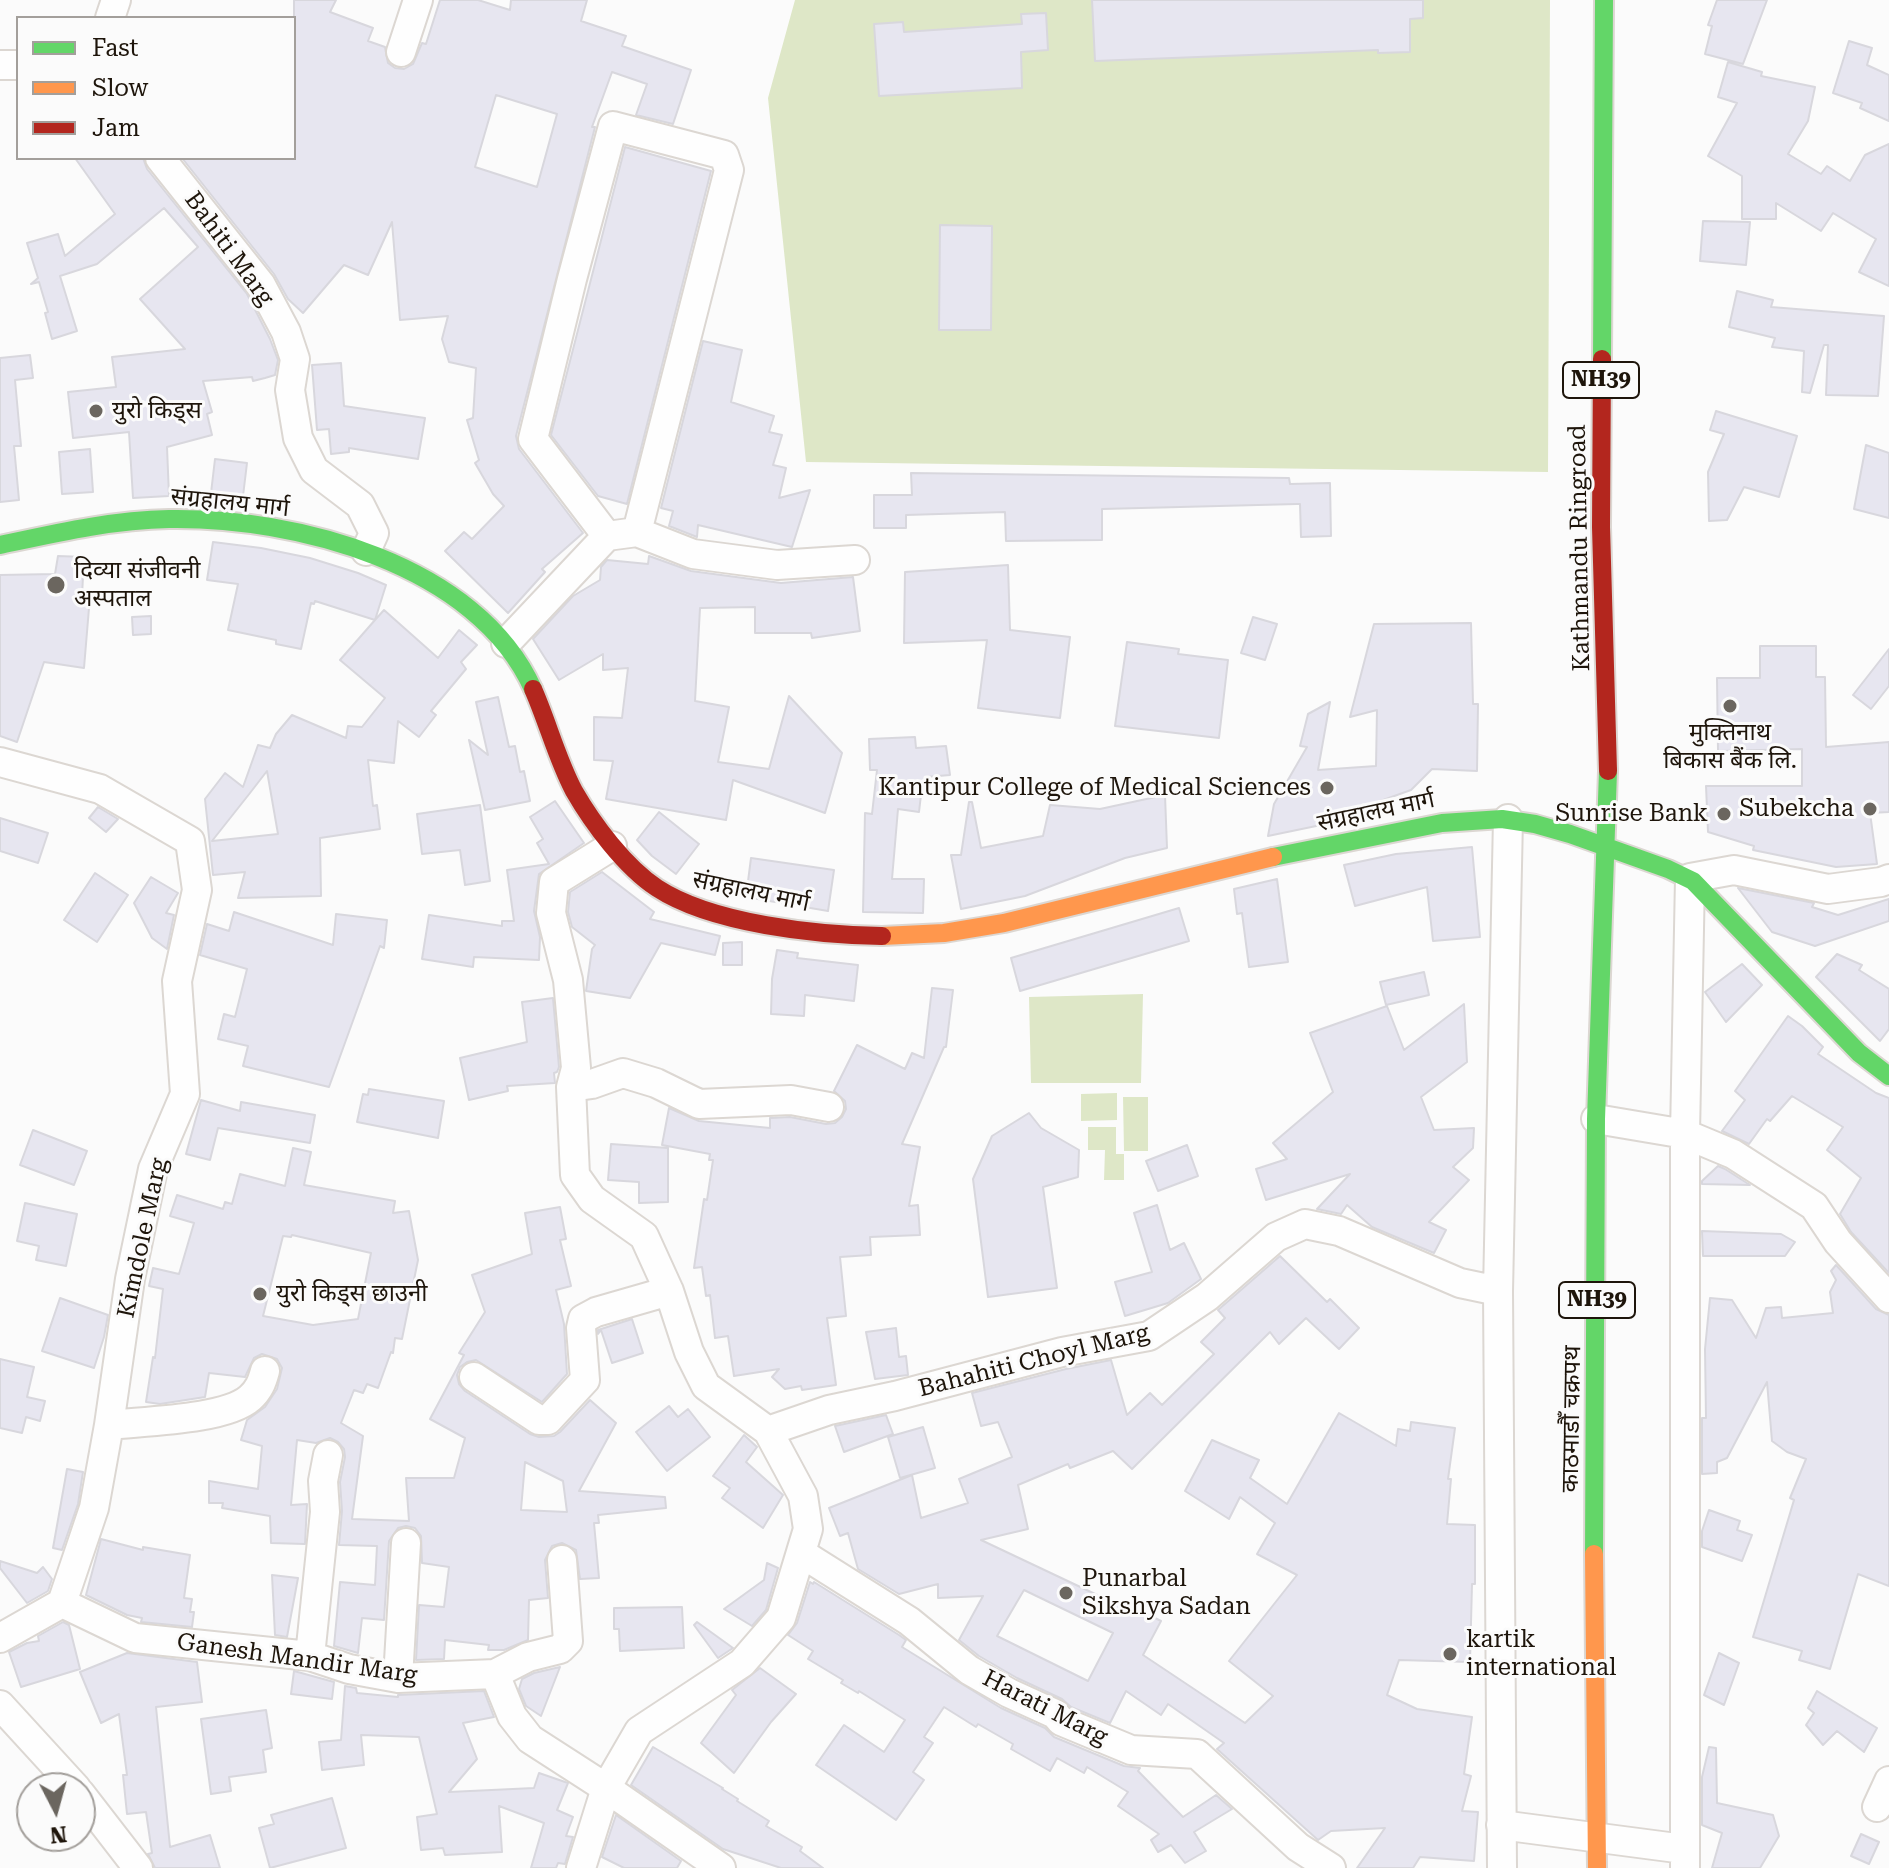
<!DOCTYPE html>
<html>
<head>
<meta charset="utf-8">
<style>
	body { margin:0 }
	#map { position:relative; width:1889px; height:1868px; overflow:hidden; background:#fbfbfb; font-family:"Roboto Serif",serif }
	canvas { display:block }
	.legend { position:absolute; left:16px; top:16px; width:280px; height:144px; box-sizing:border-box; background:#fbfbfb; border:2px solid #a39f9b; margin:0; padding:10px 14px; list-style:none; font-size:24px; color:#1e150b }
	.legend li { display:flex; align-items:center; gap:16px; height:40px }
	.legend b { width:40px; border:2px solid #a39f9b }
	.north { position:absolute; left:16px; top:1772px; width:80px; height:80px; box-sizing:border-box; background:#fbfbfb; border:2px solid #a39f9b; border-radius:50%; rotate:174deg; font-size:22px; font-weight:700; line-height:32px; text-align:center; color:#1e150b }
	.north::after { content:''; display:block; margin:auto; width:28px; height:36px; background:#6b665f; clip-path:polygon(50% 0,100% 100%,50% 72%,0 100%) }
</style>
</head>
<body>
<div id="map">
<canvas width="1889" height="1868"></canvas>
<ul class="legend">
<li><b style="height:10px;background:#63d668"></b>Fast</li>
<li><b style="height:10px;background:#ff974d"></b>Slow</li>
<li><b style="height:10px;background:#b3261e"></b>Jam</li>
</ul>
<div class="north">N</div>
</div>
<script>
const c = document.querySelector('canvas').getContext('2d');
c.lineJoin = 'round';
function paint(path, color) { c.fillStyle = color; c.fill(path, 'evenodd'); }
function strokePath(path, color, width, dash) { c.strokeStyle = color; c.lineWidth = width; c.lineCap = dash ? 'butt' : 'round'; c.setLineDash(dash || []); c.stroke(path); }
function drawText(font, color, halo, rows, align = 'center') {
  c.font = font + ' "Roboto Serif","Noto Sans Devanagari",serif'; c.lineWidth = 6; c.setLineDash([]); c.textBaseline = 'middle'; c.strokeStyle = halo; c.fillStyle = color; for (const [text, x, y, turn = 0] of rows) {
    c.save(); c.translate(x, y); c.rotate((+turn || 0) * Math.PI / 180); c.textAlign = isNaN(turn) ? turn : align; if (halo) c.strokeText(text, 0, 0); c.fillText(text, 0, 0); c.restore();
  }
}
const green = new Path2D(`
	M795 0H1550L1548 472 806 462 768 98Z
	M1143 994 1141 1083H1031L1029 997Z
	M1117 1093V1120L1081 1121V1094Z
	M1123 1097H1148V1151H1124Z
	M1088 1127H1116V1154H1124V1180H1104L1105 1150H1088Z`);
const building = new Path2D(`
	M294 0H336L330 12 373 28 368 41 385 47 388 63 395 68 404 69 413 64 422 43 426 44 440 0H478L510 10 511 0H587L581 21 626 36 622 46 691 70 673 124 636 115 647 84 612 72 592 127H595L516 436 519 449 583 533 542 569 545 572 508 613 445 551 464 532 472 539 504 506 493 494 475 463 479 460 467 420 473 418 476 368 449 362 442 339 448 316 400 320 392 222 368 275 344 265 303 313 288 299 274 274 182 158H294ZM496 95 557 114 537 187 475 167Z
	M1092 0H1423V18L1410 19V52L1378 53V50L1095 61Z
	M1717 0H1767L1743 64 1705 54 1712 26 1708 25Z
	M1046 13 1048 50 1021 52 1022 88 879 96 874 24 903 22 904 32 1022 24 1021 14Z
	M1849 41 1872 48 1867 65 1889 75V121L1860 108 1862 103 1833 93Z
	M1728 62 1762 72 1761 76 1815 87 1808 121 1788 154 1821 174 1827 166 1850 181 1865 155 1889 144V286L1859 272 1876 239 1833 213 1821 231 1776 203V219H1742V176L1708 156 1737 103 1718 97Z
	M625 147 711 171 627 504 598 496 551 435Z
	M75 158H143L147 169 247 294 270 339 278 360 275 375 265 378 253 381 252 377 203 381 212 412 207 414 212 435 167 447 169 496 133 498 129 432 73 438 68 392 116 387 112 357 185 349 140 299 198 247 164 208 97 264 60 276 77 331 52 339 45 313 48 312 39 282 31 284 38 278 27 243 58 234 65 256 115 214Z
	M1703 221 1750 222 1746 265 1700 261Z
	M940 225 992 226 991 330H939Z
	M1737 291 1773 300 1771 307 1884 316 1878 396 1826 395 1828 345H1824L1810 393 1802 392 1804 351 1772 347 1775 338 1729 327Z
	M703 341 742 350 731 402 774 416 769 432 782 435 773 465 786 468 779 498 810 490 792 547 698 525 697 537 669 526 673 511 661 508Z
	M30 355 33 378 15 380 21 446H14L19 500 0 502V358Z
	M341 363 344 406 425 418 418 459 349 448V452L331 454 329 429 317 430 312 365Z
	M1716 411 1797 436 1779 497 1744 487 1727 520 1709 521 1708 472 1724 434 1710 430Z
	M1866 445 1889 453V518L1854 509Z
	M90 449 93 492 62 494 59 452Z
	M215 459 247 463 243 496 211 493Z
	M911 473 1289 478 1290 484 1330 483 1331 536 1301 537 1300 504H1297L1102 509V540L1006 541 1005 512 906 515V528H874V495H912Z
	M213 542 261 548 310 558 358 573 386 585 375 620 384 610 438 658 459 630 477 645 461 662 466 669 431 711 436 715 419 737 398 721 394 763 368 760 373 806 377 805 380 829 320 838 321 896 238 898 245 872 213 875 205 799 225 773 243 787 258 745 270 748 276 734 292 715 346 738 348 726 362 727 385 698 340 660 375 620 315 601 314 604 311 603 301 649 276 644V640L228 630 238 584 207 580ZM267 771 278 834 212 841 250 793Z
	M58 556 84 557 82 596H90L84 668 44 662 17 742 0 736V575L55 574Z
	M649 556 691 571 781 583 853 577 860 631 812 638 811 633H755V607L700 608 695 701 729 707 718 762 769 769 789 696 842 753 825 813 733 780 726 820 606 799 613 761 594 760V717L622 718 628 668 603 670V654L559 680 533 639 573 596 600 580 601 567 607 560 648 564Z
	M1008 565 1010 630 1070 637 1060 718 978 708 987 640 904 643 905 572Z
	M151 616V634L133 635 132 617Z
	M1253 617 1277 624 1265 660 1241 653Z
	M1471 623 1473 704H1478L1477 771 1432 769 1411 790 1372 804 1374 814 1268 836 1274 804 1307 747 1300 746 1308 714 1330 702 1318 770 1376 766 1377 710 1350 717 1374 624Z
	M1127 642 1179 649 1178 654 1228 660 1219 738 1115 726Z
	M1760 646H1816V677H1825L1826 747 1889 742V812L1870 813 1877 864 1836 867 1753 850 1754 846 1708 832 1706 786H1802V749L1718 751 1717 678H1760Z
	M1889 649V686L1871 709 1853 695Z
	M498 697 509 747 515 746 520 772 524 771 530 801 485 810 469 740 488 755 476 702Z
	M915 737 916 748 946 746 950 775 926 777V794L921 795 919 812 898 809 892 879H924L923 913 863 912 865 813 872 814 877 770H870L869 739Z
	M1165 795 1167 848 1125 858 1025 896 961 909 951 855H961L969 802H972L981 848 1043 836 1050 805 1100 809Z
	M555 801 584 843 539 874 534 911 540 937 539 960 474 957 473 967 422 959 429 915 502 926V921H514L507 870 549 864 537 843 543 839 530 817Z
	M480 805 490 881 465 885 460 850 422 854 417 814Z
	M98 807 118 819 106 832 89 818Z
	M659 812 699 844 676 874 652 856 637 840Z
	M0 818 48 833 38 863 0 851Z
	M1472 847 1480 937 1433 941 1427 887 1355 906 1344 865 1396 854Z
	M751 858 834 870 828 911 746 897Z
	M602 872 654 912 650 919 720 936 715 955 661 943 630 998 586 991 592 949 595 945 572 927 568 912 570 892Z
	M95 873 128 895 97 942 64 920Z
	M151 877 178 893 166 913 174 915 167 949 152 938 134 903Z
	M1277 879 1288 962 1249 967 1242 913 1237 914 1234 889Z
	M1738 888 1814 903 1812 907 1838 915 1889 899V921L1815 946 1772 932Z
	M1179 908 1189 941 1020 991 1011 958Z
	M234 912 333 945 336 914 387 920 384 948 380 946 329 1087 243 1066 248 1046 218 1039 224 1014 235 1017 247 969 200 955 207 924 229 931Z
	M742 942V965H723V943Z
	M777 950 798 953 797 958 858 965 854 1001 805 995 804 1016 771 1014 772 979Z
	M1837 954 1862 965 1859 970 1889 989V1029L1880 1041 1816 977Z
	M1742 964 1762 985 1726 1022 1705 992Z
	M1424 972 1429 995 1386 1005 1380 982Z
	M932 988 953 990 946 1047H944L902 1144 920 1147 909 1206 918 1205 920 1235 870 1237 871 1255 840 1257 846 1316 827 1318 836 1385 802 1390 801 1386 785 1389 772 1377 779 1369 734 1376 728 1336 715 1338 710 1295 706 1296 702 1267 694 1268 704 1199 707 1200 713 1160H709L710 1154 662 1145 669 1108 699 1121 770 1128V1118L790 1117 826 1124 835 1123 842 1117 846 1109 845 1101 834 1091 857 1045 905 1069 912 1053 924 1058Z
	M553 998 559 1067 557 1072 554 1073 555 1083 507 1086 508 1091 469 1100 460 1058 527 1042 522 1002Z
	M1464 1004 1467 1062 1421 1097 1434 1130 1474 1128 1473 1148 1453 1167 1469 1180 1429 1222 1446 1230 1434 1253 1372 1227 1347 1205 1341 1214 1317 1209 1350 1174 1266 1200 1256 1169 1287 1159 1273 1143 1333 1092 1310 1033 1387 1006 1404 1050Z
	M1788 1016 1802 1026 1823 1047 1818 1054 1876 1093 1889 1098V1273L1851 1232 1840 1214 1861 1178 1827 1150 1843 1127 1792 1096 1770 1121 1767 1119 1749 1144 1722 1131 1745 1100 1735 1091Z
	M369 1089 444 1101 438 1138 357 1122 363 1094 368 1095Z
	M201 1100 240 1111 241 1102 315 1115 310 1143 218 1128 210 1160 186 1154Z
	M1029 1113 1041 1128 1079 1150 1078 1177 1043 1187 1057 1288 988 1297 973 1179 992 1136Z
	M33 1130 87 1151 74 1185 20 1165Z
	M611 1144 668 1148V1202L639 1203V1182L608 1180Z
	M1187 1145 1198 1176 1158 1191 1146 1161Z
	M293 1148 311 1152 304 1185 395 1201 393 1213 409 1211 418 1260 402 1339 395 1338 393 1353 391 1352 378 1388 367 1384 363 1393 354 1390 341 1423 363 1436 352 1519 409 1521 406 1478H454L465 1438 430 1419 464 1355 459 1353 485 1312 472 1275 532 1254 525 1213 560 1207 566 1239 560 1240 571 1286 556 1290 564 1324 567 1374 542 1402 476 1360 467 1362 460 1367 457 1375 459 1384 465 1391 530 1434 539 1437 554 1436 560 1432 590 1400 616 1423 579 1491 665 1497 666 1508 598 1515 599 1523H594L599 1578 580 1579 576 1550 562 1543 552 1546 545 1560 548 1598 529 1600 528 1640 504 1650H488L489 1645 445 1640 444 1659 416 1660 419 1605 444 1607 449 1567 422 1563 421 1536 415 1528 406 1526 398 1528 389 1541 384 1620 362 1618 358 1653 334 1646 340 1582 375 1585 377 1546 339 1545 342 1511 340 1482 345 1457 344 1449 338 1442 330 1438 316 1443 297 1440 291 1505 307 1504 305 1544 271 1543 270 1516 222 1508 223 1503H209V1481L258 1489 262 1446 241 1440 247 1420 265 1407 277 1389 282 1368 277 1359 262 1354 254 1358 245 1377 209 1373 205 1397 160 1404 146 1402 153 1357 155 1358 163 1289 149 1286 153 1268 179 1274 194 1223 170 1216 177 1195 223 1209 225 1202 232 1204 240 1174 285 1186ZM292 1235 371 1253 358 1319 313 1325 263 1316 283 1236 291 1237ZM525 1462 563 1481 567 1512 521 1510Z
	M1718 1166 1725 1169 1750 1185 1702 1184V1181Z
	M25 1203 77 1214 66 1266 36 1260 39 1246 17 1241Z
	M1157 1205 1170 1250 1184 1243 1201 1279 1168 1303 1125 1316 1115 1282 1152 1272 1134 1213Z
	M1702 1231 1781 1234 1795 1242 1785 1256H1703Z
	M1280 1256 1327 1302 1330 1299 1359 1328 1339 1349 1306 1318 1279 1344 1270 1332 1132 1469 1113 1451 1070 1468 1068 1464 1018 1485 1028 1529 981 1540 1129 1610 1131 1606 1161 1621 1143 1655 1245 1723 1273 1696 1229 1661 1297 1575 1257 1554 1275 1523 1240 1497 1229 1519 1185 1491 1212 1440 1259 1460 1250 1478 1287 1504 1339 1413 1396 1446 1398 1429 1410 1431 1411 1422 1455 1428 1448 1479H1451L1447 1524 1475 1525V1584H1472L1470 1662 1399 1660 1387 1695 1417 1709 1472 1717 1464 1774 1471 1776 1462 1811 1478 1812 1474 1861 1420 1857 1413 1868H1357L1385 1828 1331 1831 1318 1840 1217 1749 1224 1743 1168 1704 1161 1715 1126 1691 1110 1723 1071 1707 1062 1699 1017 1678 979 1656 959 1640 983 1596 938 1598V1584L899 1594 858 1569 848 1533 840 1536 829 1508 912 1475 921 1518 968 1503 959 1479 1012 1457 998 1422 981 1426 972 1393 1066 1369 1111 1360 1127 1415 1150 1393 1162 1405 1214 1354 1201 1342 1225 1318 1218 1310ZM1024 1590 1113 1633 1088 1681 997 1636Z
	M1836 1265 1876 1309 1889 1315V1586L1858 1574 1830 1669 1799 1660 1802 1651 1753 1637 1794 1500 1790 1498 1806 1459 1787 1452 1772 1441 1767 1382 1727 1458 1717 1462V1473L1702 1474V1418H1706L1705 1349 1710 1298 1732 1300 1756 1338 1766 1308 1781 1307 1782 1318 1833 1313 1830 1292 1836 1280 1831 1271Z
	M60 1298 108 1315 104 1337 94 1368 42 1351Z
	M632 1319 643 1353 612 1363 601 1330 598 1334V1330Z
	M896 1328 899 1357 906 1356 908 1375 875 1379 866 1332Z
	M0 1359 34 1367 27 1397 45 1401 40 1421 26 1417 22 1433 0 1428Z
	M669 1406 678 1417 688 1409 710 1437 667 1471 636 1432Z
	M886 1415 893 1434 844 1452 835 1426Z
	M923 1427 935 1468 900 1478 888 1437Z
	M744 1435 757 1447 746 1462 783 1495 763 1528 722 1498 730 1488 713 1476Z
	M67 1469 83 1472 78 1504 62 1550 53 1548Z
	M1709 1510 1740 1521 1737 1530 1752 1535 1742 1561 1702 1547V1531Z
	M101 1539 143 1550V1547L190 1555 184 1598 192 1599 190 1612H194L192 1627 141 1622 142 1618 127 1615 86 1595Z
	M0 1561 37 1573 43 1567 52 1579 48 1591 27 1603 0 1568Z
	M767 1563 778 1568 766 1610 752 1626 724 1609 764 1580Z
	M272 1575 298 1578 287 1637 275 1635Z
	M810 1582 813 1584 814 1582 899 1635 906 1640 902 1647 1001 1708 1045 1728 1054 1737 1124 1766 1140 1768 1138 1771 1183 1817 1216 1795 1232 1809 1194 1832 1206 1851 1185 1863 1171 1845 1158 1852 1151 1840 1159 1834 1118 1806 1128 1792 1087 1767 1084 1773 1057 1758 1050 1771 1011 1749 1013 1744 978 1724 976 1727 944 1707 924 1737 933 1743 913 1772 924 1780 896 1820 816 1765 844 1725 884 1752 905 1720 859 1691 858 1693 841 1683 843 1680 808 1659 813 1651 788 1635 797 1623Z
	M682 1607 684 1648 620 1651 619 1629H614V1608Z
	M63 1622 69 1625 80 1669 21 1687 9 1652 27 1643 39 1641 38 1636Z
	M697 1622 733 1648 718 1658 694 1625Z
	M127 1653 197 1662 202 1702 156 1707 170 1847 210 1835 220 1868H155L148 1854 152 1853 146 1812 127 1814 123 1775H127L119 1714 101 1723 80 1672Z
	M1719 1653 1739 1663 1724 1705 1704 1695Z
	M560 1667 541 1716 526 1706 519 1689 522 1679 534 1673Z
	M760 1668 796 1694 771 1722 734 1773 701 1743 736 1695 732 1690Z
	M294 1671 334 1682 332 1699 291 1694Z
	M345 1686 356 1688 357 1693 398 1697V1695L484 1691 494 1717 463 1723 477 1759 449 1792 534 1788 539 1773 568 1783 557 1810 573 1817 566 1836 573 1837 565 1864 558 1863 556 1868H531L544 1823 499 1806 502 1852 445 1855 443 1848 421 1850 417 1817 437 1814 419 1737 361 1735 364 1765 322 1770 319 1742 341 1740Z
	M1817 1691 1877 1728 1864 1752 1837 1731 1823 1745 1806 1725 1814 1713 1808 1708Z
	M266 1710 272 1748 263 1750 266 1772 229 1777 231 1791 211 1794 201 1719Z
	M653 1747 723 1788 722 1789 738 1799 737 1801 769 1821 766 1826 802 1847 800 1851 823 1868H781L723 1849 631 1785Z
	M1709 1747 1716 1748 1717 1803 1773 1815 1779 1836 1760 1868H1712L1722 1833 1702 1825V1777Z
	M332 1798 346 1848 270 1868 259 1828 274 1824 271 1815Z
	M616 1815 681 1861 677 1868H624L602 1857Z
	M1861 1834 1879 1842 1869 1864 1851 1856Z`);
const street = new Path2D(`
	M110 18 116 0
	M401 52 418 0
	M0 65H18
	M160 158 261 285 286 332 295 359 290 390 298 438 314 470 360 505 374 533 366 551
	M607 536 533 439 572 279 613 126 724 155 729 170 637 532
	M506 643 607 536 637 532 693 554 777 565 855 560
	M0 762 100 789 190 841 197 890 177 981 185 1094 153 1169 130 1279 109 1425 94 1508 62 1603
	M571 1087 592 1084 623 1073 656 1083 699 1104 791 1100 829 1107
	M1596 1119 1685 1134 1733 1154 1814 1206 1838 1242 1889 1298
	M474 1377 539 1420H548L585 1380 581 1328 583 1319 596 1312 669 1291
	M109 1425C144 1421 225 1420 250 1398 259 1390 262 1382 265 1371
	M768 1431 829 1410 895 1396 1062 1352 1149 1336 1207 1297 1276 1237 1305 1224 1339 1231 1460 1283 1498 1291
	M801 1553 909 1621 969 1670 1009 1693 1055 1714 1061 1721 1131 1750 1197 1754 1298 1847 1331 1868
	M0 1638 62 1603 135 1638 310 1656 349 1669 398 1678 495 1674 512 1716 530 1739 606 1788 721 1868
	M310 1656 325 1512 323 1481 328 1455
	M495 1674 528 1657 560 1649 568 1641 562 1560
	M398 1678 406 1543
	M0 1705 76 1788
	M80 1793 138 1868
	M1877 1807 1889 1781
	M1501 1825 1684 1849
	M581 1868 606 1788 639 1731 742 1663 781 1618 808 1529 803 1496 768 1431 706 1386 689 1352 669 1291 644 1236 592 1199 575 1175 571 1087 576 1068 568 980 551 913 554 882 612 846
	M1502 1868 1498 1291 1508 819
	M1685 1868V1134L1690 878 1734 870 1828 889 1881 882 1889 879`);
const fast = new Path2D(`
	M1602 359 1604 0
	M0 545C56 533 112 520 169 519 295 517 477 564 533 689
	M1273 857 1442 823 1502 819 1535 824 1570 834 1668 869 1693 881 1859 1053 1889 1076
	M1594 1554 1596 1119 1608 771`);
const slow = new Path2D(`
	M882 936 944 933 1004 923 1273 857
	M1594 1554 1597 1868`);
const jam = new Path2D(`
	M1602 359 1601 527 1608 771
	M533 689C548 723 557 759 574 791 593 824 625 867 657 888 712 924 817 935 882 936`);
const markers = [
	[96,411,8,"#6b665f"],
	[56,585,10,"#6b665f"],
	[1730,706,8,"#6b665f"],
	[1327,788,8,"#6b665f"],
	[1870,809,8,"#6b665f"],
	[1724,814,8,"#6b665f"],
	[260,1294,8,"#6b665f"],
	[1066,1593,8,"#6b665f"],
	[1450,1654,8,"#6b665f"]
];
const shields = [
	[1601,380,76],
	[1597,1300,76]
];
const shieldNames = [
	["NH39",1601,380],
	["NH39",1597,1300]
];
const streetNames = [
	["Bahiti Marg",229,249,54],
	["संग्रहालय मार्ग",230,503,6],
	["Kathmandu Ringroad",1580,548,-91],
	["संग्रहालय मार्ग",1376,812,-12],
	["संग्रहालय मार्ग",751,892,12],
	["Kimdole Marg",143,1238,-78],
	["Bahahiti Choyl Marg",1034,1361,-14],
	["काठमाडाैँ चक्रपथ",1572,1419,-89],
	["Ganesh Mandir Marg",297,1659,8],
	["Harati Marg",1045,1708,27]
];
const poiNames = [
	["युरो किड्स",112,411],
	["दिव्या संजीवनी",74,571],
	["अस्पताल",74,599],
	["मुक्तिनाथ",1730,733,"center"],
	["बिकास बैंक लि.",1730,761,"center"],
	["Kantipur College of Medical Sciences",1311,788,"right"],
	["Subekcha",1854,809,"right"],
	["Sunrise Bank",1708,814,"right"],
	["युरो किड्स छाउनी",276,1294],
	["Punarbal",1082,1579],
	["Sikshya Sadan",1082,1607],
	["kartik",1466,1640],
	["international",1466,1668]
];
paint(green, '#dee7c7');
paint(building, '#e7e6f0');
strokePath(building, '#d8d7dd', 2);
strokePath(street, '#dcd7d2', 32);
strokePath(fast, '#dcd7d2', 22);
strokePath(slow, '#dcd7d2', 22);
strokePath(jam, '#dcd7d2', 22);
strokePath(street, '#fefefe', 28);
strokePath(fast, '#63d668', 18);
strokePath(slow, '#ff974d', 18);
strokePath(jam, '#b3261e', 18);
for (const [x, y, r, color] of markers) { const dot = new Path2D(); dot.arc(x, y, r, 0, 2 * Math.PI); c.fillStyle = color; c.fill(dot); strokePath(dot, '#fbfbfb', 3); }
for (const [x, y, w] of shields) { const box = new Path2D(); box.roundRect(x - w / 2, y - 18, w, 36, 6); c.fillStyle = '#fbfbfb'; c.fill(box); strokePath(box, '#1e150b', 2); }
drawText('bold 22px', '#1e150b', null, shieldNames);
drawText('24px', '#1e150b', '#fbfbfb', streetNames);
drawText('24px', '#1e150b', '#fbfbfb', poiNames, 'left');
</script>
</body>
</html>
